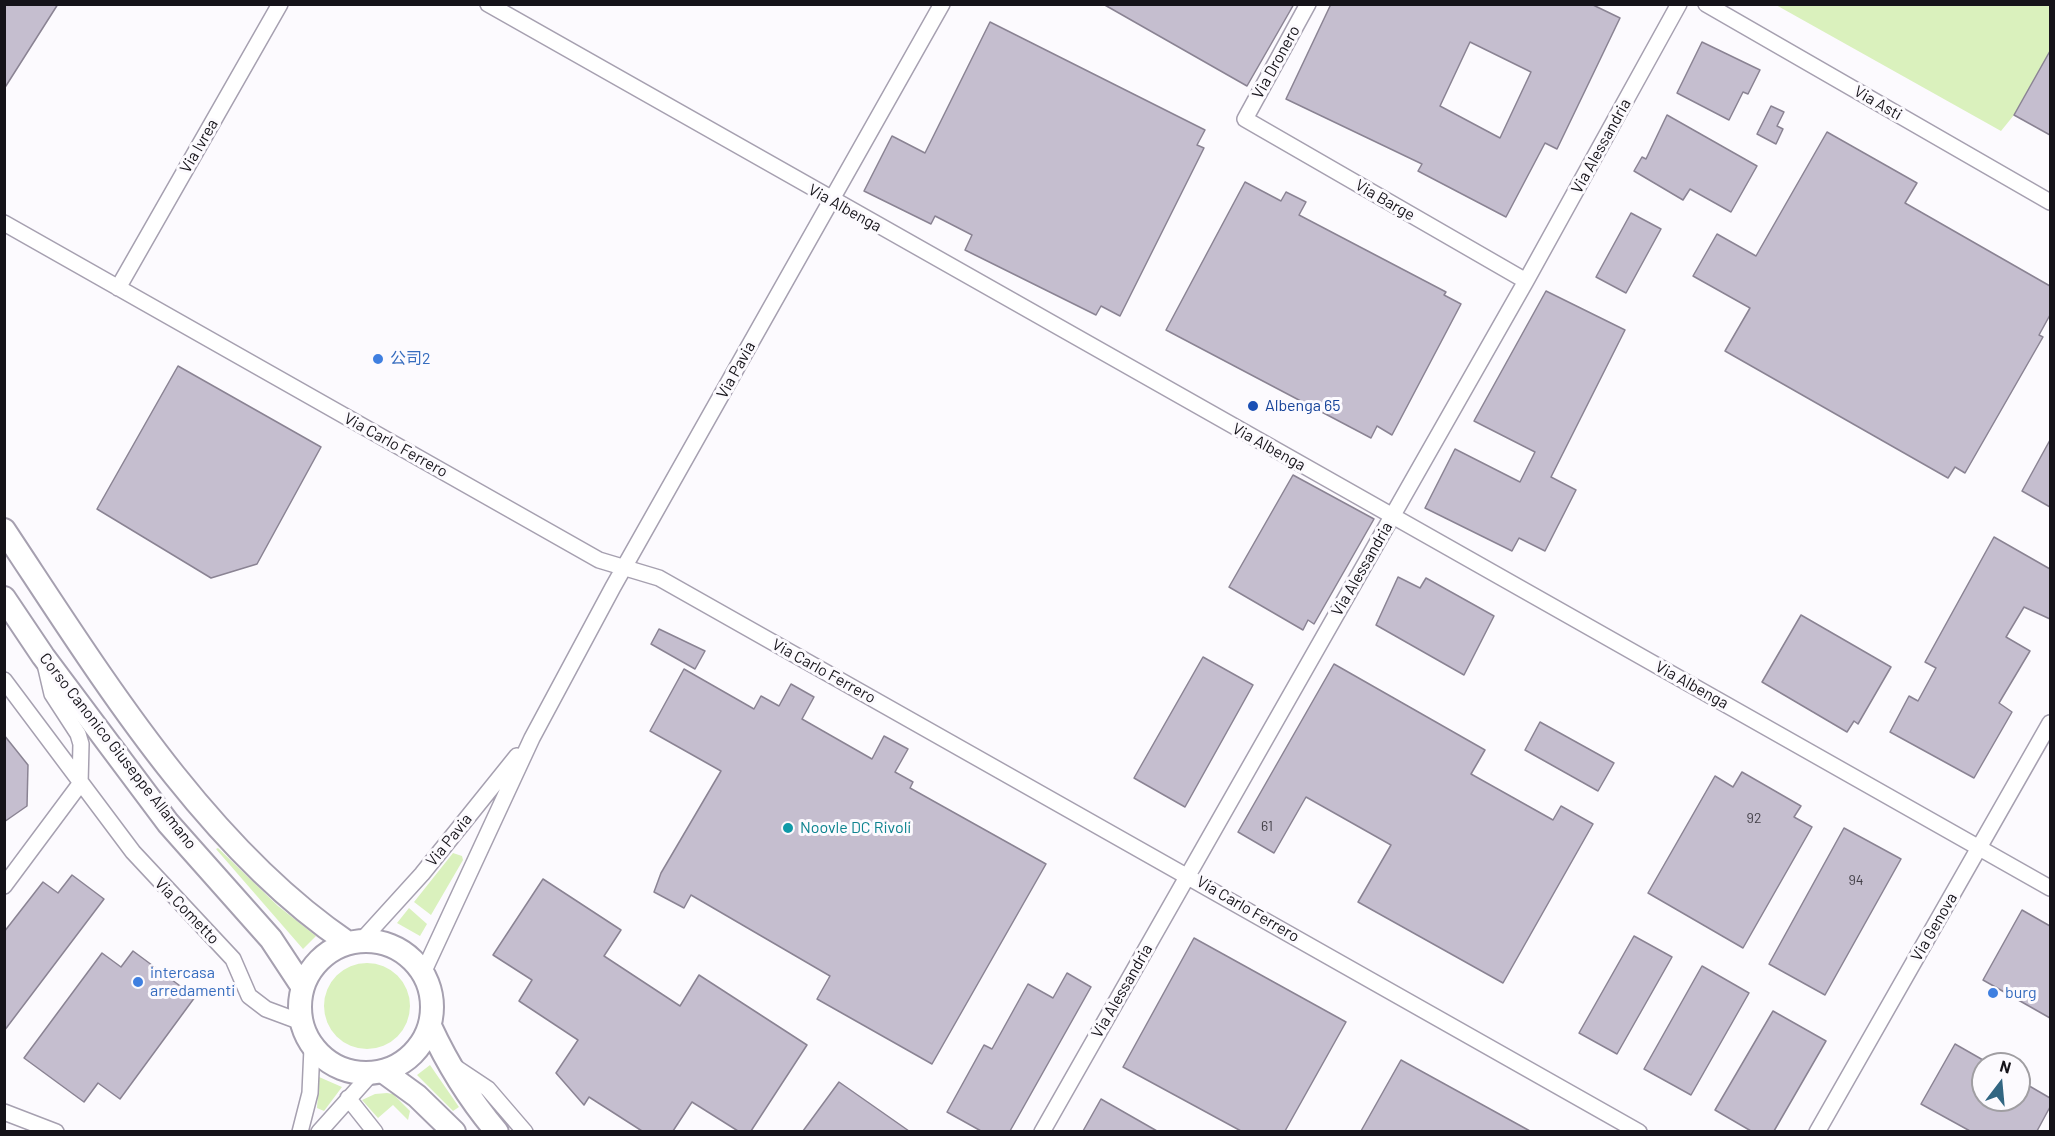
<!DOCTYPE html>
<html>
<head>
<meta charset="utf-8">
<style>
	body { margin:0 }
	#map { position:relative; width:2055px; height:1136px; overflow:hidden; background:#fcfafe; font-family:Barlow,sans-serif }
	canvas { display:block }
	.frame { position:absolute; inset:0; border:6px solid #151319; pointer-events:none }
	.north { position:absolute; left:1971px; top:1052px; width:60px; height:60px; box-sizing:border-box; background:#fcfafe; border:2px solid #a09ea2; border-radius:50%; rotate:16deg; font-size:16px; font-weight:700; line-height:24px; text-align:center; color:#151319 }
	.north::after { content:''; display:block; margin:auto; width:21px; height:27px; background:#326682; clip-path:polygon(50% 0,100% 100%,50% 72%,0 100%) }
</style>
</head>
<body>
<div id="map">
<canvas width="2055" height="1136"></canvas>
<div class="frame"></div>
<div class="north">N</div>
</div>
<script>
const c = document.querySelector('canvas').getContext('2d');
c.lineJoin = 'round';
function paint(path, color) { c.fillStyle = color; c.fill(path, 'evenodd'); }
function strokePath(path, color, width, dash) { c.strokeStyle = color; c.lineWidth = width; c.lineCap = dash ? 'butt' : 'round'; c.setLineDash(dash || []); c.stroke(path); }
function drawText(font, color, halo, rows, align = 'center') {
  c.font = font + ' Barlow,"Noto Sans SC",sans-serif'; c.lineWidth = 6; c.setLineDash([]); c.textBaseline = 'middle'; c.strokeStyle = halo; c.fillStyle = color; for (const [text, x, y, turn = 0] of rows) {
    c.save(); c.translate(x, y); c.rotate((+turn || 0) * Math.PI / 180); c.textAlign = isNaN(turn) ? turn : align; if (halo) c.strokeText(text, 0, 0); c.fillText(text, 0, 0); c.restore();
  }
}
const green = new Path2D(`
	M1776 5H2050V51L2014 115 2001 131Z
	M218 848 278 906 316 936 303 949 216 849Z
	M453 853 462 856 463 860 431 915 414 902Z
	M409 908 427 924 420 936 397 923Z
	M324 1006a43 43 0 1 1 86 0a43 43 0 1 1-86 0Z
	M430 1065 459 1107 453 1111 417 1075Z
	M319 1077 342 1087 324 1111 317 1108Z
	M387 1093 393 1094 410 1111 408 1120 393 1105 378 1118 362 1100 375 1094Z`);
const building = new Path2D(`
	M4 4H58L4 89Z
	M1103 4H1294L1247 86Z
	M1331 4H1591L1620 18 1557 149 1545 143 1506 217 1418 171 1422 164 1286 99ZM1470 42 1531 72 1500 138 1440 106Z
	M990 22 1205 130 1197 145 1204 148 1120 316 1101 306 1096 315 965 250 972 235 935 216 931 224 864 191 892 136 925 153Z
	M1702 42 1760 70 1748 94 1743 92 1729 120 1677 93Z
	M2050 51V135L2014 115Z
	M1771 106 1784 112 1777 126 1783 129 1776 144 1757 134Z
	M1667 115 1757 166 1731 212 1690 189 1683 200 1634 171 1642 157 1646 159Z
	M1827 132 1917 183 1905 203 2050 286V315L2039 335 2043 337 1965 473 1955 467 1948 478 1725 351 1750 308 1693 276 1717 234 1756 256Z
	M1245 182 1281 201 1286 192 1306 202 1299 215 1446 292 1444 295 1461 304 1392 435 1377 426 1371 438 1166 330Z
	M1631 213 1661 229 1626 293 1596 277Z
	M1546 291 1625 330 1551 477 1576 490 1545 551 1519 538 1512 551 1425 508 1455 449 1520 482 1535 452 1474 421Z
	M178 366 321 447 257 564 211 578 97 509Z
	M2050 440V507L2022 491Z
	M1293 475 1374 519 1314 624 1308 620 1303 630 1229 587Z
	M1994 537 2050 569V619L2024 607 2006 637 2030 651 1999 703 2012 712 1974 778 1890 732 1909 696 1918 701 1936 668 1925 662Z
	M1398 577 1420 588 1426 578 1494 616 1464 675 1376 625Z
	M1801 615 1891 667 1858 724 1854 721 1847 732 1762 682Z
	M659 629 705 651 695 669 651 644Z
	M1203 657 1253 685 1185 807 1134 778Z
	M1334 664 1485 750 1471 774 1553 820 1561 806 1593 824 1503 983 1358 902 1391 845 1306 797 1274 853 1238 832Z
	M684 669 754 709 761 696 779 706 791 684 814 697 802 719 872 759 884 736 908 749 895 772 913 782 910 788 1046 864 932 1064 817 999 830 976 691 895 684 908 654 892 661 873 721 771 650 731Z
	M1540 722 1614 763 1598 791 1525 750Z
	M4 735 28 765 27 806 4 822Z
	M1742 772 1801 806 1794 817 1812 827 1743 948 1648 893 1715 776 1733 787Z
	M1844 828 1901 859 1825 995 1769 964Z
	M72 875 104 899 4 1031V932L43 882 58 893Z
	M543 879 621 930 604 956 680 1006 699 975 807 1045 751 1131H738L692 1102 673 1131H642L589 1097 584 1105 556 1073 578 1040 519 1001 532 980 493 955Z
	M2022 910 2050 926V1018L1983 980Z
	M1634 936 1672 957 1617 1054 1579 1033Z
	M1194 938 1346 1022 1285 1131H1241L1123 1067Z
	M133 951 195 997 120 1099 98 1083 84 1102 24 1058 102 953 121 967Z
	M1702 966 1749 993 1691 1095 1644 1069Z
	M1067 973 1091 987 1010 1131H981L947 1112 984 1045 992 1049 1028 984 1053 998Z
	M1773 1011 1826 1041 1774 1131H1751L1715 1110Z
	M1955 1044 1983 1060V1100H2019V1080L2050 1098V1107L2037 1131H1970L1921 1104Z
	M1401 1060 1530 1131H1361Z
	M839 1082 909 1131H803Z
	M1101 1099 1157 1131H1083Z`);
const minor = new Path2D(`
	M488 4 2050 888
	M1308 4 1245 119 1526 281
	M1706 4 2050 202
	M4 223 599 560 659 578 1639 1132
	M118 288 280 4
	M4 680 133 852 233 959 249 996 266 1009 301 1022
	M4 886 80 784 81 744 78 734 52 694 45 664
	M362 940 422 874 517 756
	M423 973 532 738 613 587 942 4
	M455 1067 488 1089 525 1132
	M348 1098 375 1132
	M4 1112 56 1132
	M300 1132 310 1093 312 1048
	M319 1132 371 1074
	M1042 1132 1526 281 1679 4
	M1817 1132 2050 723`);
const secondary = new Path2D(`
	M4 530C99 673 204 846 348 943
	M4 598 43 656 168 823 271 939 302 986
	M300 1007a66 66 0 1 1 132 0a66 66 0 1 1-132 0Z
	M430 1026C448 1065 469 1099 497 1132
	M384 1072 417 1096 454 1132`);
const markers = [
	[378,359,6,"#3f7fe0"],
	[1253,406,6,"#1a4fb4"],
	[788,828,6,"#0f9aa8"],
	[138,982,6,"#3f7fe0"],
	[1993,993,6,"#3f7fe0"]
];
const numberNames = [
	["92",1754,818],
	["61",1267,826],
	["94",1856,880]
];
const streetNames = [
	["Via Dronero",1276,62,-61],
	["Via Asti",1878,103,30],
	["Via Ivrea",199,146,-60],
	["Via Alessandria",1601,146,-61],
	["Via Barge",1385,200,30],
	["Via Albenga",845,208,29],
	["Via Pavia",736,370,-61],
	["Via Carlo Ferrero",396,445,29],
	["Via Albenga",1269,447,29],
	["Via Alessandria",1362,569,-60],
	["Via Carlo Ferrero",824,671,29],
	["Via Albenga",1692,685,29],
	["Corso Canonico Giuseppe Allamano",118,751,52],
	["Via Pavia",449,840,-51],
	["Via Carlo Ferrero",1248,909,30],
	["Via Cometto",187,911,46],
	["Via Genova",1934,927,-60],
	["Via Alessandria",1122,991,-60]
];
const shopNames = [
	["公司2",390,359],
	["intercasa",150,973],
	["arredamenti",150,991],
	["burg",2005,993]
];
const transitNames = [
	["Albenga 65",1265,406]
];
const cultureNames = [
	["Noovle DC Rivoli",800,828]
];
paint(green, '#daf1bd');
paint(building, '#c5becf');
strokePath(building, '#8a8393', 1.5);
strokePath(minor, '#a6a0b0', 18);
strokePath(secondary, '#a6a0b0', 26);
strokePath(minor, '#fff', 15);
strokePath(secondary, '#fff', 22);
for (const [x, y, r, color] of markers) { const dot = new Path2D(); dot.arc(x, y, r, 0, 2 * Math.PI); c.fillStyle = color; c.fill(dot); strokePath(dot, '#fcfafe', 2); }
drawText('14px', '#413e46', null, numberNames);
drawText('16px', '#151319', '#fcfafe', streetNames);
drawText('16px', '#366cbe', '#fcfafe', shopNames, 'left');
drawText('16px', '#164399', '#fcfafe', transitNames, 'left');
drawText('16px', '#0d838f', '#fcfafe', cultureNames, 'left');
</script>
</body>
</html>
